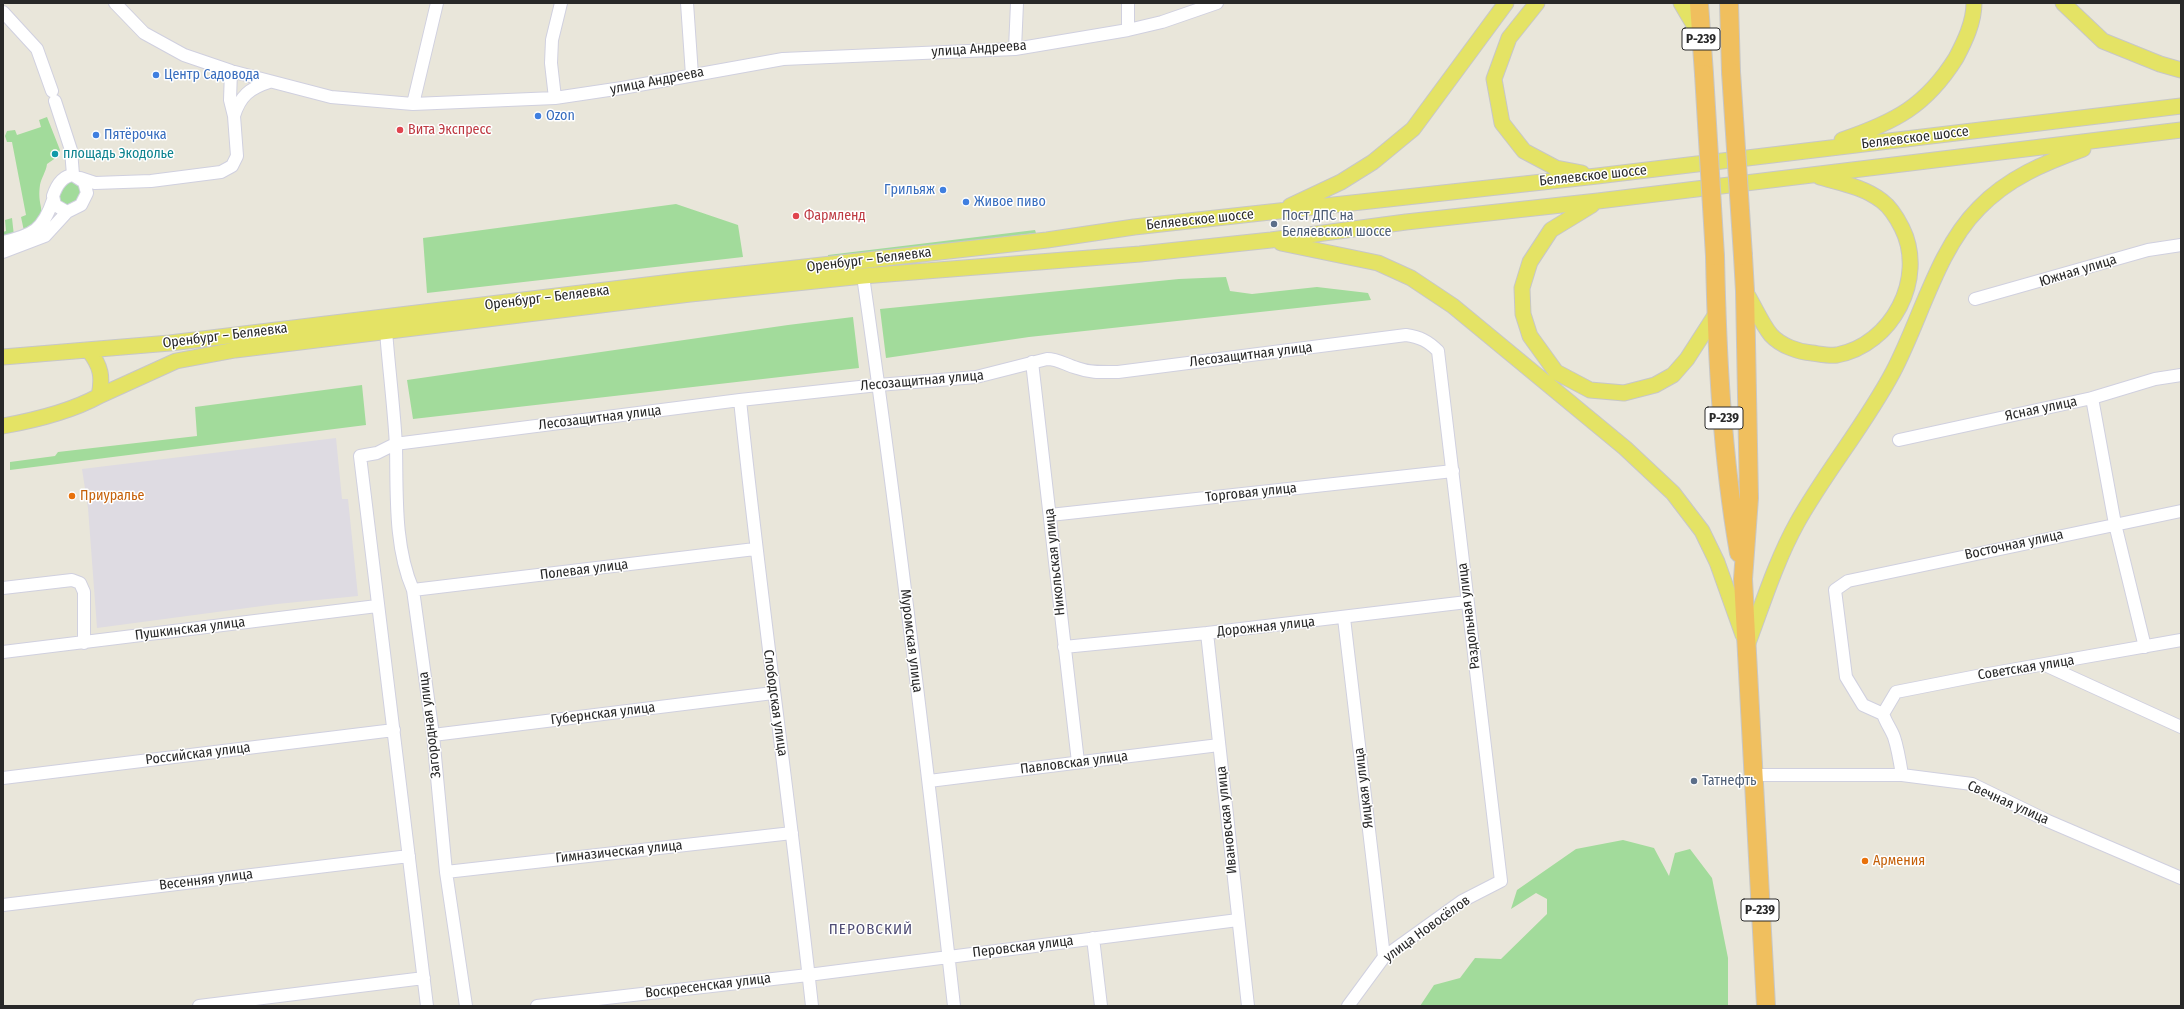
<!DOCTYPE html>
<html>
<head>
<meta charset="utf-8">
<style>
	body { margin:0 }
	#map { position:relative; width:2184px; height:1009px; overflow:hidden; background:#e9e6da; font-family:"Fira Sans Condensed",sans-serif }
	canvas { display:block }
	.frame { position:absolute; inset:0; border:4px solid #282828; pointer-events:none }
</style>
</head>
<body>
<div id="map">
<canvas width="2184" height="1009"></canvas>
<div class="frame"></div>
</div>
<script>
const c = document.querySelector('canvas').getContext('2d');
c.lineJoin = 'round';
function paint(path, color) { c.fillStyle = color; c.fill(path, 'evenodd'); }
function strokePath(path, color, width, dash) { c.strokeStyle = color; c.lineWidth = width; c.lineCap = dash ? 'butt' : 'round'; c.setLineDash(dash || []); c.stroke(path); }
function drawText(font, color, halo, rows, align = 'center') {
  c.font = font + ' "Fira Sans Condensed",sans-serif'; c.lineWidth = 3; c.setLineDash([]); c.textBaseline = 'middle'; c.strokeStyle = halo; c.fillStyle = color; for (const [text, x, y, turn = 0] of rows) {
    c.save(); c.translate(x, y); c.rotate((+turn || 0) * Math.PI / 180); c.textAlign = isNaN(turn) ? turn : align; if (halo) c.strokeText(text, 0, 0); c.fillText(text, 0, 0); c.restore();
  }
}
const industrial = new Path2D(`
	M336 438 342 499H348L358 596 277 604 97 628 88 508 82 469Z`);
const green = new Path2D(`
	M47 117 60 150 57 157 47 164C46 172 41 178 40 185 36 213 53 209 24 231L21 217 26 215 12 142H7L5 136 7 131 15 130 17 135 41 127 39 120Z
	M76 179 83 190 79 201 66 206 59 203 57 193 62 186Z
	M676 204 738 225 743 257 427 293 423 238Z
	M12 218 14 236 3 240V232L6 231 5 220Z
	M1035 230 1036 233 828 258V255Z
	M1226 277 1230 291 1252 294 1317 287 1368 293 1371 300 1029 337 886 358 880 309 1179 279Z
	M853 317 859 368 413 419 407 380 788 325Z
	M362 385 366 425 10 470V462L55 456 58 452 197 436 195 407Z
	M1623 840 1654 848 1669 876 1675 853 1690 849 1712 878 1728 958V1006H1420L1434 985 1460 978 1475 958 1501 959 1547 914V899L1536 893 1511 909 1517 890 1576 849Z`);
const minor = new Path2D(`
	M115 3 144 33 184 55 231 71 331 97 413 104 555 98 622 88 783 59 1015 49 1128 30 1162 22 1217 3
	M687 3 692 75
	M1128 3V30
	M3 12 37 49 52 91
	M1015 49 1017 3
	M555 98 551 63 552 40 561 3
	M55 101 71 150 73 175
	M413 104 437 3
	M234 116C240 96 250 88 269 82
	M73 175 84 182 87 193 81 205 67 212 55 205 53 196C56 187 62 176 73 175Z
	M80 178 95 183 151 181 221 172 232 166 237 156 234 116 230 100 231 71
	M3 242C33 235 43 230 53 200
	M3 252 45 236 67 212
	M863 276C898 519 927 763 954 1006
	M1975 299 2148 250 2181 245
	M386 331C389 370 394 408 396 446 397 494 394 546 413 590L433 735 446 872 466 1006
	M1032 362 1078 762
	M2092 398 2115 524 2145 647
	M740 400C761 603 790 804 812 1006
	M1899 440 2092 398 2155 379 2181 375
	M1050 515 1453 471
	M3 588 72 580 80 583 84 592V643
	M413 590 755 549
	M1344 618 1384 957
	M1207 633 1248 1006
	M1064 647 1207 633 1467 602
	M3 652 377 606
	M2045 665 2181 727
	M1883 714 1896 692 1977 676 2181 640
	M433 735 773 693
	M1753 775H1902L1972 784 2048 821 2181 878
	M1902 775C1900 762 1898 749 1894 737 1891 729 1886 723 1883 714L1863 705 1846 677 1835 590 1848 581 2181 511
	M3 778 394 730
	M929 781 1219 745
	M446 872 792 833
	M3 905 409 856
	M1093 938 1101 1006
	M199 1006 424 978
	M427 1006 360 456 377 453 395 444 740 400 878 385 976 377 1047 359C1058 359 1066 365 1077 368 1090 373 1104 372 1118 372L1406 335C1420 337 1428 341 1438 351L1501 881 1462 901 1384 957 1348 1006
	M537 1006 808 975 1238 920`);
const major = new Path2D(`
	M1537 3 1509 38 1494 79 1502 123 1524 151 1556 168 1582 173
	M1681 3 1701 37
	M2063 3 2103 41 2160 64 2181 70
	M1842 140C1895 122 1926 106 1956 58 1965 41 1974 22 1974 3
	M1592 205 1551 230 1530 262 1522 288 1523 314 1530 336 1556 372 1590 390 1624 393 1655 385 1673 375 1687 359 1716 314
	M1290 206 1341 182 1373 162 1413 129 1506 3
	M1281 243 1378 263 1411 278 1453 306 1625 448 1673 493 1702 531 1717 562 1743 635
	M1745 291C1754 305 1761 323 1771 335 1781 346 1799 352 1812 353 1820 354 1829 356 1837 355 1892 345 1927 278 1902 228 1897 218 1890 207 1882 201 1864 187 1841 183 1820 177
	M3 357 170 343 688 280 1047 240 1134 227 1597 176 2181 106
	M99 396 176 361 235 350 690 294 863 276 1140 254 1271 240 1406 222 1598 201 2181 130
	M3 426C36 420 70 412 99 396 103 377 101 366 89 351
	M1748 643C1763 603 1776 561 1797 523 1826 471 1865 425 1893 372 1921 319 1937 250 1979 208 2008 178 2044 163 2083 149`);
const highway = new Path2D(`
	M1699 3 1704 74
	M1729 3 1731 72
	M1715 256C1717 355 1722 456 1739 553
	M1743 256 1745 291 1749 498 1743 579 1766 1006`);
const highwayBridge = new Path2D(`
	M1731 72 1743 256
	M1704 74 1715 256`);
const markers = [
	[156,75,4,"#3f7fe0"],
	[538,116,4,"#3f7fe0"],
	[400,130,4,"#e0444e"],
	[96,135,4,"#3f7fe0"],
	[55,154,4,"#0f9aa8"],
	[943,190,4,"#3f7fe0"],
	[966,202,4,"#3f7fe0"],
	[796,216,4,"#e0444e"],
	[1274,224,4,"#5c6f8a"],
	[72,496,4,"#e8710a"],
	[1694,781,4,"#5c6f8a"],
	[1865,861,4,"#e8710a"]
];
const shields = [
	[1701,39,38],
	[1724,418,38],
	[1760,910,38]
];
const shieldNames = [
	["Р-239",1701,39],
	["Р-239",1724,418],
	["Р-239",1760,910]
];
const streetNames = [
	["улица Андреева",979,49,-4],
	["улица Андреева",657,81,-11],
	["Беляевское шоссе",1915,138,-7],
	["Беляевское шоссе",1593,176,-6],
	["Беляевское шоссе",1200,220,-6],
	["Оренбург – Беляевка",869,260,-7],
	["Южная улица",2078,271,-17],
	["Оренбург – Беляевка",547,298,-7],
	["Оренбург – Беляевка",225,336,-7],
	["Лесозащитная улица",1251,355,-7],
	["Лесозащитная улица",922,381,-5],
	["Ясная улица",2041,409,-12],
	["Лесозащитная улица",600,418,-7],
	["Торговая улица",1251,493,-6],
	["Восточная улица",2014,545,-12],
	["Никольская улица",1055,562,-96],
	["Полевая улица",584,570,-7],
	["Раздольная улица",1469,616,-97],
	["Дорожная улица",1266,627,-6],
	["Пушкинская улица",190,629,-7],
	["Муромская улица",911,641,83],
	["Советская улица",2026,668,-9],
	["Слободская улица",775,703,82],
	["Губернская улица",603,714,-7],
	["Загородная улица",430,725,-97],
	["Российская улица",198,754,-7],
	["Павловская улица",1074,763,-7],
	["Яицкая улица",1364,788,-97],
	["Свечная улица",2008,803,24],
	["Ивановская улица",1227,820,-96],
	["Гимназическая улица",619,852,-6],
	["Весенняя улица",206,880,-7],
	["улица Новосёлов",1427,929,-36],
	["Перовская улица",1023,947,-7],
	["Воскресенская улица",708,986,-7]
];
const shopNames = [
	["Центр Садовода",164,75],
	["Ozon",546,116],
	["Пятёрочка",104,135],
	["Грильяж",935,190,"right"],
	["Живое пиво",974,202]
];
const healthNames = [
	["Вита Экспресс",408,130],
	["Фармленд",804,216]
];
const cultureNames = [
	["площадь Экодолье",63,154]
];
const serviceNames = [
	["Пост ДПС на",1282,216],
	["Беляевском шоссе",1282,232],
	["Татнефть",1702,781]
];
const foodNames = [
	["Приуралье",80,496],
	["Армения",1873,861]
];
const neighbourhoodNames = [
	["ПЕРОВСКИЙ",871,930]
];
paint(industrial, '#dedbe2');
paint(green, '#a2db9b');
strokePath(minor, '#d0d0df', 14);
strokePath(major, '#c7c7c7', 17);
strokePath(highway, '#c7c7c7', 20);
strokePath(minor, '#fff', 12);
strokePath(major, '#e4e365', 15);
strokePath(highway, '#f0bf5e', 18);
strokePath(highwayBridge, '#c7c7c7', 20, []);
strokePath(highwayBridge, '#f0bf5e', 18);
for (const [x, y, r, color] of markers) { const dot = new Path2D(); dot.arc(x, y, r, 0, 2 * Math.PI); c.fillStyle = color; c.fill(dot); strokePath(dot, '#fff', 1.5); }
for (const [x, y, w] of shields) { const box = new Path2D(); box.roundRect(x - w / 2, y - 11, w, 22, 3); c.fillStyle = '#fff'; c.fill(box); strokePath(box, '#282828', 1); }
drawText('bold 13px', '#282828', null, shieldNames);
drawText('14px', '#282828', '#fff', streetNames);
drawText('14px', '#366cbe', '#fff', shopNames, 'left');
drawText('14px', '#be3a42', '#fff', healthNames, 'left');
drawText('14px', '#0d838f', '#fff', cultureNames, 'left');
drawText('14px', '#4e5e75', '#fff', serviceNames, 'left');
drawText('14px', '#c56008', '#fff', foodNames, 'left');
c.letterSpacing = '1px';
drawText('15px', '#4e4c74', '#fff', neighbourhoodNames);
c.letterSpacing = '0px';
</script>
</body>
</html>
